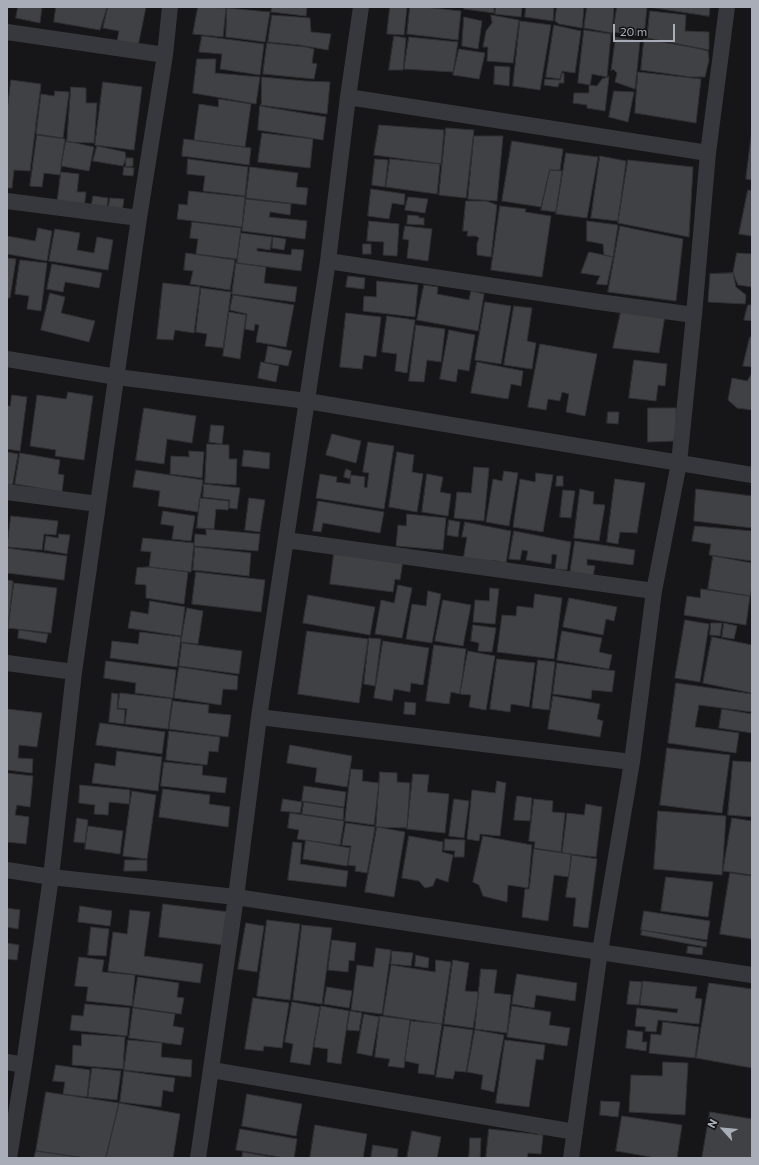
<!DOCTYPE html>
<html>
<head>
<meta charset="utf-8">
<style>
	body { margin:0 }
	#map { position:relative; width:759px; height:1165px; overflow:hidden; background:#161618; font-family:Commissioner,sans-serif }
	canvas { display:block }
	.frame { position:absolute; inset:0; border:8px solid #a8adb8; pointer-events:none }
	.north { position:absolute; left:703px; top:1109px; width:40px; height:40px; -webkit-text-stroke:3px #111113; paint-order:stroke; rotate:297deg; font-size:11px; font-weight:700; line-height:16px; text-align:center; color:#a8adb8 }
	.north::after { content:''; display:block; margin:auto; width:14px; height:18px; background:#a8adb8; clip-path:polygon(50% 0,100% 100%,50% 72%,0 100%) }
	.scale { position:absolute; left:613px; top:24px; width:62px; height:18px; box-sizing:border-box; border:2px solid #a8adb8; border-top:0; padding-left:5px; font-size:12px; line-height:14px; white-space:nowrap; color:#a8adb8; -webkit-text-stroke:3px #111113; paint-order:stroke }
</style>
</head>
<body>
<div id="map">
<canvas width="759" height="1165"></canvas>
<div class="frame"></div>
<div class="north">N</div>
<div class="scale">20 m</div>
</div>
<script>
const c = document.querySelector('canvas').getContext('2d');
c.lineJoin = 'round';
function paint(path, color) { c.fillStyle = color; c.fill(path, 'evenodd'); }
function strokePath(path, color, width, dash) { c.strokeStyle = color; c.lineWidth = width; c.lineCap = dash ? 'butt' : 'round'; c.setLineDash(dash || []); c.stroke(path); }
const building = new Path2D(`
	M18 7H42L40 23 16 18Z
	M56 7H107L100 30 54 22Z
	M108 7H146L138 46 117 41 119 31 103 28Z
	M198 7 226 8 223 37 193 34Z
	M272 7H307L306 16 271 12Z
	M390 7H407L404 35 387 34Z
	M410 7H424L461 11 458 40 407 34Z
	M464 7H494V13L464 9Z
	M496 7H522L521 17 495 14Z
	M526 7H554L553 21 525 17Z
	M557 7H584L582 28 559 24 555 21Z
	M587 7H614L612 33 584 28Z
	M617 7H647L644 37 613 32Z
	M649 7H710L709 16Z
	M227 8 270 12 265 42 226 37Z
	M650 11 686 15 685 31 709 32V50L647 38Z
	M272 15 310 18 311 32 331 34 328 50 299 45 268 42Z
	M491 15 519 20 513 63 487 61 488 47H483L486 31 492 23Z
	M464 17 482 21 478 49 462 46Z
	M520 21 551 25 540 90 513 86Z
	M554 25 581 31 575 73 562 71 560 79 546 77Z
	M584 30 611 34 607 77 592 74 590 85 578 83Z
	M202 36 264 44 260 75 220 69 222 54 199 52Z
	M394 36 406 38 403 70H389Z
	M409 37 458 42 453 72 404 69Z
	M614 37 640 41 635 89 615 82 617 73 613 69 611 71 615 41Z
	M644 39 691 47 708 51 709 60 705 77H691L641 70Z
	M267 43 306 47 314 49 312 63 317 64 314 79 263 74Z
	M459 49 485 53 479 79 453 75Z
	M197 59H216L215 73 260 77 256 104 193 93Z
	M495 66 510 67 509 86 494 84Z
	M638 72 701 79 696 123 635 113Z
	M562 73H564V83H559L558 87 544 85 545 79 560 80Z
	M262 77 305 81 330 82 327 114 260 105 261 104Z
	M609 77 605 111 587 108V105L573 103 574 93H589V85L597 86 602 79Z
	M11 80 41 84 30 171 14 170 12 188H7V112Z
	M103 82 142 87 134 150 95 145Z
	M71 87 86 88V103H97L94 143 67 142Z
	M55 91 69 92 63 138 36 134 41 94 54 96Z
	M614 91 634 92 628 122 609 117Z
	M219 99 251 104 245 147 194 140 199 104 218 107Z
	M260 106 326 117 323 140 258 130Z
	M379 125 444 130 441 164 374 155Z
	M446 128 474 130 466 198 439 195Z
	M752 130V180L746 179Z
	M262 133 313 139 310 168 258 162Z
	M37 135 65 139 60 175 44 173 42 187 30 186Z
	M474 136H503L497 201 468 199Z
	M184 139 251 148 249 165 182 156Z
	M66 141 94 147 89 171 61 166Z
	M512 141 563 149 560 170H550L541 207 502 201Z
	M97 146 125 152 126 158 123 166 93 161Z
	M566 153 598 157 587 218 556 214Z
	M600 156 626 161 618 221 591 218Z
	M126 158H133V166L126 167Z
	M188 159 248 167 245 196 203 191 205 176 187 174Z
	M375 159 388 160 385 187 372 185Z
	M390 159 440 164 437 194 386 187Z
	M628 160 693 167 689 237 618 223Z
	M124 167 134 168 133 176 123 175Z
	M250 167 298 173 296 187 308 188 306 205 246 198Z
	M550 170 562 171 556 212 541 210Z
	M61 172 79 174 77 192H86L84 208 57 205Z
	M371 189 405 194 404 205 392 203 389 219 368 216Z
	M748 190 752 191V236L739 234Z
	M189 191 245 197 242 227 177 219 179 204 187 205Z
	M93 196 108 198 106 212 91 210Z
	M408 197 428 199 425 213 405 210Z
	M110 198 124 199 122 213 108 211Z
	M246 199 291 204 290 215 270 212 269 217 307 221 305 239 242 231Z
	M466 201H486L497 205 491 257 477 255V244L479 238 476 236H467L468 231H463Z
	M500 206 526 209 525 212 551 216 542 277 491 270Z
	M408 215 419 216V218H424V225L407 224Z
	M369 221 399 224 397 256 383 255 384 242 367 241Z
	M587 221 618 225 613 257 604 255 603 244 587 241Z
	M192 222 241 228 237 259 196 254 198 239 190 238Z
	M405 226 432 229 428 261 407 258 409 240 403 239Z
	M620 226 683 239 676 301 608 292Z
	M38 228 52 231 47 261 7 254V236L35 241Z
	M55 229 80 233 77 250 94 253 97 237 113 240 108 270 49 261Z
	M241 233 272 237 270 250 257 248V251L291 255 292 249 304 250 301 271 237 263Z
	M273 237 286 239 284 250 272 248Z
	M363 244H371V254H363Z
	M589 252 613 257 607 285 596 284 600 276 581 273Z
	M186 253 235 260 230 290 190 284 193 271 184 270Z
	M737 253 752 254V287L738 285 733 273Z
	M7 258 16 259 10 298H7Z
	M20 260 47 263 41 311 27 309 29 296 15 294Z
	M236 263 266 267 264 283 297 287 295 302 232 294Z
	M52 264 102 273 99 288 65 282 63 292 47 289Z
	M733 273 736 287 746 295 745 304 708 302 710 274Z
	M348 276 365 278 364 289 346 287Z
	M377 281 418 285 415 317 363 311 364 296 376 297Z
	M163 283 200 287 194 333 175 330 173 340 157 339Z
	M424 285 438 287 437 294 469 300 471 291 484 294 478 331 417 320Z
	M201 288 231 292 223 348 205 346 207 334 196 332Z
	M50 293 65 297 61 313 95 321 89 342 41 330Z
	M233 295 294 305 286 347 256 342 259 325 255 324 254 331 245 329 247 314 230 310Z
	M485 302 511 306 501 364 475 360Z
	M748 305H752V321L744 320Z
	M514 306 532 308 527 341 536 343 532 369 504 365Z
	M621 311 665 315 659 353 613 348Z
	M229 312 246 315 240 359 223 356Z
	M346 313 381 317 376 357 364 355 362 369 340 367Z
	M387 316 415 320 407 373 395 371 397 354 382 352Z
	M416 325 445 329 441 362 427 360 424 382 409 381Z
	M449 330 475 335 469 371 458 369 456 382 440 379Z
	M750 337H752V367L743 366Z
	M540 344 597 354 585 416 566 412 569 394 562 392 560 401 548 399 546 410 528 407Z
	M268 346 292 351 288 366 265 362Z
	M634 360 667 364 665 386 658 385 656 401 629 398Z
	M261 362 279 366 276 382 258 378Z
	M477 362 523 371 521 386 511 384 508 399 471 393Z
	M752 373V410L737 408 728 400 732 378 747 381Z
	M68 392 93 396 84 460 55 456 56 450 30 446 37 395 66 399Z
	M12 395 27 397 20 451 7 449V406H10Z
	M144 408 196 416 192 443 167 439 164 464 136 460Z
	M648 408H676V441L648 442Z
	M608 412H619L618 424 607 423Z
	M211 425 224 426 222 444 209 442Z
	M332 434 361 441 356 463 326 455Z
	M368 442 394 446 384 509 316 498 320 474 337 477 336 482 350 484 351 475 365 477 364 487 367 488 369 473 363 472Z
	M207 444 229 445V459H237L236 485 205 483Z
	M244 450 270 453 269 469 242 466Z
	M189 451 204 452 202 478 170 474 171 456 189 457Z
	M7 452 18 454 12 488 7 487Z
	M397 452 414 455 412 472 423 474 417 512 389 507Z
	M20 453 60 460 58 474 64 475 62 492 15 484Z
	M474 467 489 468 484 521 454 518 457 492 471 493Z
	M346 469 351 471 350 479 344 477Z
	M136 470 203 480 198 512 158 506 160 491 133 487Z
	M504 471 518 473 509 526 486 522 493 479 502 481Z
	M536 473 553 475 543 532 513 527 520 479 535 482Z
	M427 474 443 477 440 492 451 494 448 516 422 512Z
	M557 476H563V486H556Z
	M615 479 645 483 637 533 620 532 618 544 607 542Z
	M204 484 240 488 237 509 229 508 230 500 203 497Z
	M580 489 594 492 593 504 605 505 599 541 574 538Z
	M696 489 752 496V528L694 521Z
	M563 490 575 491 571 518 560 517Z
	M200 498 229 501 228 510 216 509 214 529 197 528Z
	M249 498 265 500 260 532 245 530Z
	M318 501 384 512 380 533 323 523 321 532 313 531Z
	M163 511 195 516 191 541 172 539 174 526 161 524Z
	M407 514 446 518 443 550 396 546 398 525 406 526Z
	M11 516 58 521 56 535 44 534 42 550 7 547Z
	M449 520 460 522 458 537 447 535Z
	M465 522 511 531 506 563 492 560 491 565 463 560 467 537H462Z
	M695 526 752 531V561L709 555 711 544 692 541Z
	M206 529 260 534 258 551 194 546 195 534 206 535Z
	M514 531 571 542 567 570 555 569 557 555 552 554 551 564 526 560 528 551 522 550 520 560 509 559Z
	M59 534 70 535 67 554 44 550 46 536 58 538Z
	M143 538 194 543 191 572 149 567 151 552 141 551Z
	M575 541 635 550 633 565 587 559V565L595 566 593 576 570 573Z
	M195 547 251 553 249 576 193 570Z
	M7 548 67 556 64 580 7 573Z
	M334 553 403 560 400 580 395 579 393 592 330 584Z
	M713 556 752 563V587L750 596 708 589Z
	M149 567 188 572 184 604 146 598V585L135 584 137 568Z
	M196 572 265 580 261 612 192 604Z
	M7 580 13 581 7 638Z
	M14 583 57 588 51 633 8 628Z
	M398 585 412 588 402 638 375 634 381 600 394 603Z
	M490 588 499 589 495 624 473 622 475 600 489 601Z
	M701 589 750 596 746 625 684 615 687 596 700 598Z
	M428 591 441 594 432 643 406 639 412 604 426 606Z
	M535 594 562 598 554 659 497 652 502 615 516 616 517 606 533 608Z
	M308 595 375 607 370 635 303 623Z
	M569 598 617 607 614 621 606 619 603 635 563 627Z
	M443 600 471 605 463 646 435 641Z
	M150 601 185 607 181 636 128 628 131 611 148 614Z
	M187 608 203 611 198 644 181 642Z
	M685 620 709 624 700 682 675 678Z
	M711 623H722L720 636 710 635Z
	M724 623 737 626 734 639 722 637Z
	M473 625 496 628 492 652 478 651 479 643 471 641Z
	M19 630 48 634 46 643 18 638Z
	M307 631 368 639 359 703 298 694Z
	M562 631 602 638 599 652 612 655 609 669 557 660Z
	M140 632 181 637 177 667 110 658 112 641 138 644Z
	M712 637 752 645V693L703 683Z
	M369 638 381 639 375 686 364 684Z
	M383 641 429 648 423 685 411 683 410 692 394 689 392 701 374 698Z
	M182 643 242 651 239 674 179 666Z
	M434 645 466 649 460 694 451 692 449 704 426 701Z
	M468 651 495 656 486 710 469 707 471 695 460 694Z
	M497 659 535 663 529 707 511 704 510 712 490 709Z
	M538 660 555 662 549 710 532 708Z
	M106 661 176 670 173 698 135 693 136 683 104 678Z
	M557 663 615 671 612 692 592 690 591 699 553 694Z
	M179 667 238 676 237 690 223 689 221 705 174 698Z
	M676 683 752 694V712L699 705 695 727 739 733 736 753 668 743Z
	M112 693 118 694 117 709 125 710 124 724 109 722Z
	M120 693 172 699 168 729 125 724 127 709 118 708Z
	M553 696 600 704 597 719 603 721 600 737 548 729Z
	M173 701 209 705 208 713 231 715 228 737 169 729Z
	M405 702 416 703 415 715 404 714Z
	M7 709 42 713 37 747 19 745 18 758 33 759 32 773 7 770Z
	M722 709 752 714V733L719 728Z
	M100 723 165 732 162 754 96 745Z
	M169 731 220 737 218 752 209 751 207 765 166 760Z
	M290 745 352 756 347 787 315 782 317 768 287 763Z
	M667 748 730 755 722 813 660 805Z
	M117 751 162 757 158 791 92 783 95 763 115 766Z
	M733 761 752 762V817L728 815Z
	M164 762 203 766 202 775 227 778 225 793 161 786Z
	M351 769 363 770 362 781 379 783 374 825 345 821Z
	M380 772 397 773V782L410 783 407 828 376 827Z
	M7 773 33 776 30 807 17 805 15 815 29 817 26 844 7 842Z
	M413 774 429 775 427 792 449 794 445 833 407 829Z
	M497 781 506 783 500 836 480 834 479 841 467 839 472 790 495 793Z
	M80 785 130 790 129 804 109 802 108 815 94 814 95 805 79 803Z
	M304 786 346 792 344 807 302 801Z
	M163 789 210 795 209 804 230 807 228 827 159 817Z
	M132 791 156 795 147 859 123 856Z
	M517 796 532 798 530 821 514 820Z
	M283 799 302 802 300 813 281 811Z
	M454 799 469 801 464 838 449 836Z
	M534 799 553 801 552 812 565 813 561 852 534 848 535 842 529 841Z
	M304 802 344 808 343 820 302 814Z
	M586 804 602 807 596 857 562 853 567 813 584 815Z
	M658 811 726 816 722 875 654 869Z
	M290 813 344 821 340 845 297 839 299 830 288 828Z
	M77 818 88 820 85 843 74 842Z
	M732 818 752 821V875L723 871Z
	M346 823 375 827 367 873 355 871 356 866 348 865 351 846 342 845Z
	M88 826 123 831 120 854 85 849Z
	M377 827 405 832 394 897 365 892Z
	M409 836 443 842 442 852 453 855 448 882 436 878 433 886 425 888 419 881 402 878Z
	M483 836 532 845 528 888 508 885 507 902 483 896 479 885 473 882Z
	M445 839 465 840 464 857H454L455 851 444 850Z
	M306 840 350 848 347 866 303 859Z
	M293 842 302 843 300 864 348 871 346 887 288 880Z
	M534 849 571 854 569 877 554 875 548 921 522 917 525 889H529Z
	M572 855 597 859 588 928 573 926 576 898 566 897Z
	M125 860H147V871H124Z
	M730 873 752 876V939L720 934Z
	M666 877 713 882 708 917 661 911Z
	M163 904 229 912 224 945 159 937Z
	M80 906 112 911 110 926 78 922Z
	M7 908 20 910 18 929 7 927Z
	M130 910 150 912 144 956 203 964 200 983 108 971 113 932 127 934Z
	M644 911 710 921 707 940 641 930Z
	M267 920 300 924 290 1000 257 996Z
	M246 923 264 926 257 972 238 969Z
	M302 925 332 928 322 1004 293 1000Z
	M91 927 109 929 106 956 88 955Z
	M642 930 707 942 706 947 641 935Z
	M332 940 356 943 354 961 349 960 348 972 328 970Z
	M7 943 19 945 17 960 7 959Z
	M688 946 703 948 702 955 687 953Z
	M376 948 391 950 382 1014 351 1010 357 965 373 967Z
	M392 951 413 953 411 966 391 964Z
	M416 955 429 958 428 968 415 966Z
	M79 957 104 960 102 972 135 975 132 1006 86 1001 88 987 75 986Z
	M436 960 451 962 442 1024 383 1015 391 965 435 972Z
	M453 960 469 963 465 991 479 992 473 1028 444 1024Z
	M481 969 497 970 494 993 511 995 507 1033 475 1029Z
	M517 974 577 983 575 1001 536 995 534 1008 512 1004Z
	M138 977 179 983 177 997 184 998 181 1014 133 1007Z
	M630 981 642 982 639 1005 627 1004Z
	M643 981 697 987 695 998 702 999 699 1024 658 1020 656 1032 645 1031 646 1027 635 1026 637 1008 677 1013 678 1009 640 1005Z
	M709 983 752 989V1068L696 1058Z
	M327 987 352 991 349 1008 324 1004Z
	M253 998 289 1003 282 1048 264 1046 263 1051 245 1049Z
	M292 1002 320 1007 310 1065 290 1062 293 1044 285 1042Z
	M85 1004 130 1008 127 1036 70 1030 72 1015 83 1016Z
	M321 1006 349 1011 341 1064 327 1062 328 1049 314 1047Z
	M512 1006 551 1012 549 1025 570 1028 567 1046 507 1037Z
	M133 1008 175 1014 173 1026 184 1028 181 1045 129 1038Z
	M350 1011 362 1013 359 1031 347 1030Z
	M364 1014 379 1017 372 1056 357 1053Z
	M380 1016 410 1020 404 1068 388 1066 390 1059 375 1057Z
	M411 1021 442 1024 434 1075 418 1073 419 1064 405 1061Z
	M663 1022 699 1027 695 1058 649 1053 651 1034 661 1035Z
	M444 1026 473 1030 466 1072 455 1071 453 1079 436 1077Z
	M475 1030 504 1035 494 1092 481 1089 483 1075 467 1072Z
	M628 1030 643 1032 642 1042H647L646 1051 626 1048Z
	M82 1034 125 1037 123 1069 72 1065 73 1045 81 1046Z
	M128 1040 162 1043 161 1057 192 1060 191 1077 124 1070Z
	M505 1040 545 1045 543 1060 536 1059 529 1107 496 1103Z
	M663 1062 688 1063 685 1115 629 1112 631 1075 662 1076Z
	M56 1065 90 1070 87 1097 63 1094 65 1082 53 1081Z
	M92 1068 121 1071 117 1100 88 1097Z
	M124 1071 175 1078 173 1092 163 1090 161 1107 120 1102Z
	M46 1092 119 1103 106 1158H85L36 1151Z
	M247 1094 302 1104 296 1136 242 1126Z
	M601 1101 620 1102 618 1117 600 1115Z
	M119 1103 180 1114 173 1158H106Z
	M710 1112 752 1119V1158H702Z
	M622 1116 682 1125 677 1158H651V1157L616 1151Z
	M315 1125 367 1134 363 1158H310Z
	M240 1129 297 1139 294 1158H285L236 1150Z
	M489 1129 543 1135 541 1154 528 1153 527 1158H486Z
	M412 1131 441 1137 437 1158H407Z
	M470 1138H481L480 1158H469Z
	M373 1145 398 1149 397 1158H371Z
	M36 1151 85 1158H34Z
	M243 1152 276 1158H242Z`);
const street = new Path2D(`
	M7 32 165 55
	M348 97 708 153
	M7 201 139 218
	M328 261 599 302 694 315
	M7 359 117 377 307 401 752 475
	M7 492 98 504
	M286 540 654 591
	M7 663 74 672
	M259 717 632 762
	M7 870 51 877 236 897 752 975
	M7 1062 24 1065
	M212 1070 575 1132
	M9 1158 24 1065 51 877 74 672 139 218 165 55 170 7
	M198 1158 236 897 259 717 328 261 348 97 361 7
	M571 1158 600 951 632 762 654 591 679 463 694 315 708 153 727 7`);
paint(building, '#404145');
strokePath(building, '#303034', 1);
strokePath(street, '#37383d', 16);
</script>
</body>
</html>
